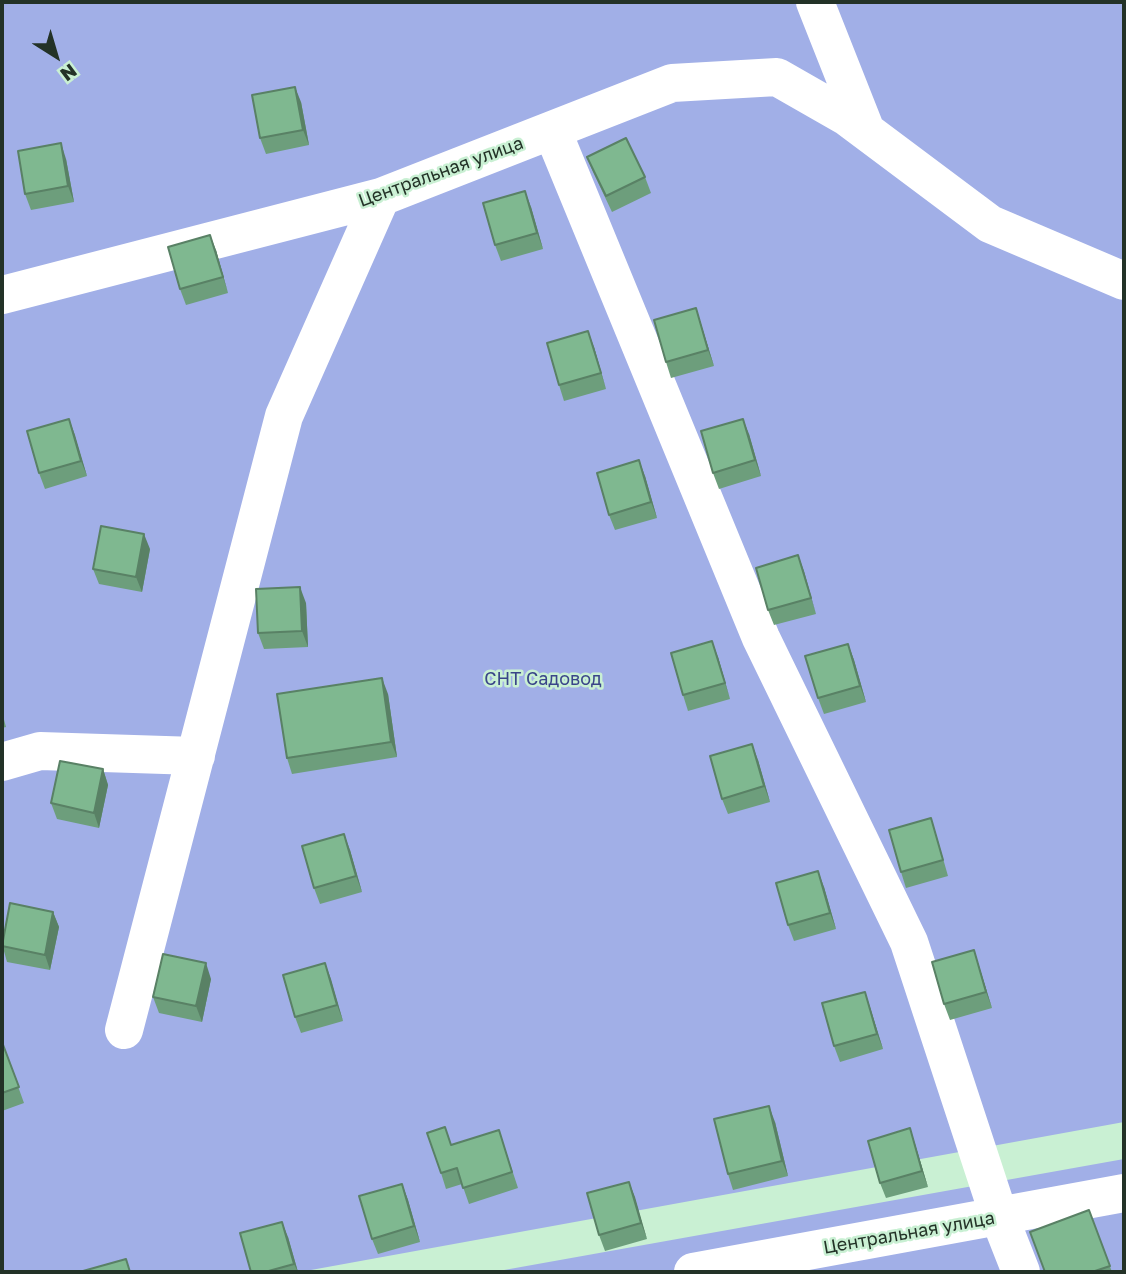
<!DOCTYPE html>
<html>
<head>
<meta charset="utf-8">
<style>
	body { margin:0 }
	#map { position:relative; width:1126px; height:1274px; overflow:hidden; background:#c9f0d3; font-family:"Golos Text",sans-serif }
	canvas { display:block }
	.frame { position:absolute; inset:0; border:4px solid #233227; pointer-events:none }
	.north { position:absolute; left:21px; top:21px; width:70px; height:70px; -webkit-text-stroke:5px #c9f0d3; paint-order:stroke; rotate:143deg; font-size:19px; font-weight:700; line-height:28px; text-align:center; color:#233227 }
	.north::after { content:''; display:block; margin:auto; width:24px; height:32px; background:#233227; clip-path:polygon(50% 0,100% 100%,50% 72%,0 100%) }
</style>
</head>
<body>
<div id="map">
<canvas width="1126" height="1274"></canvas>
<div class="frame"></div>
<div class="north">N</div>
</div>
<script>
const c = document.querySelector('canvas').getContext('2d');
c.lineJoin = 'round';
function paint(path, color) { c.fillStyle = color; c.fill(path, 'evenodd'); }
function strokePath(path, color, width, dash) { c.strokeStyle = color; c.lineWidth = width; c.lineCap = dash ? 'butt' : 'round'; c.setLineDash(dash || []); c.stroke(path); }
function drawText(font, color, halo, rows, align = 'center') {
  c.font = font + ' "Golos Text",sans-serif'; c.lineWidth = 5; c.setLineDash([]); c.textBaseline = 'middle'; c.strokeStyle = halo; c.fillStyle = color; for (const [text, x, y, turn = 0] of rows) {
    c.save(); c.translate(x, y); c.rotate((+turn || 0) * Math.PI / 180); c.textAlign = isNaN(turn) ? turn : align; if (halo) c.strokeText(text, 0, 0); c.fillText(text, 0, 0); c.restore();
  }
}
const green = new Path2D(`
	M2 2H1124V1122L300 1272H2Z
	M1124 1159V1272H493Z`);
const minor = new Path2D(`
	M815 2 866 131
	M552 130 761 638 909 942 999 1216 1021 1272
	M2 295 381 197 672 83 777 77 847 117 990 224 1124 281
	M2 762 40 751 196 756
	M124 1030 284 416 381 197
	M693 1272 1124 1193`);
const wall = new Path2D(`
	M301 102 309 145 266 154 260 138Z
	M587 157 645 177 651 193 612 212 593 172Z
	M66 159 74 202 31 210 25 194Z
	M531 207 543 249 501 261 495 245Z
	M216 250 228 293 186 305 180 289Z
	M696 308 714 366 671 378 666 362Z
	M594 347 606 389 564 401 559 385Z
	M69 419 87 476 45 489 39 473Z
	M749 434 761 476 719 489 713 473Z
	M645 476 657 518 615 530 609 515Z
	M150 549 142 592 99 584 93 569Z
	M798 555 816 614 774 625 768 610Z
	M306 603 308 647 264 649 258 633Z
	M848 644 854 660 866 702 824 714 818 698Z
	M718 657 730 699 688 711 683 695Z
	M388 694 397 757 292 774 287 758Z
	M2 712 6 727 2 728Z
	M758 760 770 802 728 814 722 799Z
	M103 769 108 785 99 828 57 819 51 803Z
	M936 834 948 876 906 888 901 872Z
	M350 850 362 892 320 904 314 888Z
	M824 887 836 929 794 941 788 925Z
	M53 912 59 927 50 970 7 962 2 944Z
	M974 950 992 1008 950 1020 944 1004Z
	M325 963 343 1021 301 1033 295 1017Z
	M211 979 202 1022 159 1013 153 997Z
	M865 992 883 1049 840 1062 834 1046Z
	M2 1042 24 1103 2 1111Z
	M775 1122 788 1176 733 1190 728 1174Z
	M499 1130 518 1188 469 1204 462 1184 446 1189 441 1173 452 1145Z
	M915 1144 928 1187 886 1198 880 1183Z
	M629 1182 647 1239 605 1251 599 1235Z
	M402 1184 408 1200 420 1242 378 1254 372 1239Z
	M1089 1210 1112 1272H1045Z
	M288 1237 298 1272H251Z`);
const shadedWall = new Path2D(`
	M295 87 301 102 309 145 303 130Z
	M61 143 66 159 74 202 68 186Z
	M525 191 531 207 543 249 537 233Z
	M210 235 216 250 228 293 223 277Z
	M696 308 701 324 714 366 708 350Z
	M588 331 594 347 606 389 601 373Z
	M69 419 75 435 87 476 81 461Z
	M743 419 749 434 761 476 755 460Z
	M639 460 645 476 657 518 651 502Z
	M144 534 150 549 142 592 136 577Z
	M798 555 804 571 816 614 811 598Z
	M300 587 306 603 308 647 302 631Z
	M712 641 718 657 730 699 725 683Z
	M848 644 854 660 866 702 860 686Z
	M382 678 388 694 397 757 391 742Z
	M752 744 758 760 770 802 764 786Z
	M103 769 108 785 99 828 94 813Z
	M344 834 350 850 362 892 356 876Z
	M818 871 824 887 836 929 830 913Z
	M53 912 59 927 50 970 45 955Z
	M974 950 979 966 992 1008 986 992Z
	M206 963 211 979 202 1022 196 1006Z
	M325 963 331 979 343 1021 337 1005Z
	M865 992 870 1007 883 1049 877 1034Z
	M769 1106 775 1122 788 1176 782 1161Z
	M910 1128 915 1144 928 1187 922 1171Z
	M629 1182 635 1197 647 1239 641 1223Z
	M402 1184 408 1200 420 1242 414 1226Z
	M282 1222 288 1237 298 1272 294 1264Z`);
const building = new Path2D(`
	M295 87 303 130 260 138 252 95Z
	M626 138 645 177 606 196 587 157Z
	M61 143 68 186 25 194 18 151Z
	M525 191 537 233 495 245 483 203Z
	M210 235 223 277 180 289 168 247Z
	M696 308 708 350 666 362 654 320Z
	M588 331 601 373 559 385 547 343Z
	M69 419 81 461 39 473 27 431Z
	M743 419 755 460 713 473 701 431Z
	M639 460 651 502 609 515 597 473Z
	M101 526 144 534 136 577 93 569Z
	M798 555 811 598 768 610 756 568Z
	M300 587 302 631 258 633 256 589Z
	M712 641 725 683 683 695 671 653Z
	M848 644 860 686 818 698 805 656Z
	M382 678 391 742 287 758 277 694Z
	M752 744 764 786 722 799 710 756Z
	M60 761 103 769 94 813 51 803Z
	M931 818 943 860 901 872 889 830Z
	M344 834 356 876 314 888 302 846Z
	M818 871 830 913 788 925 776 883Z
	M10 903 53 912 45 955 2 946Z
	M974 950 986 992 944 1004 932 962Z
	M163 954 206 963 196 1006 153 997Z
	M325 963 337 1005 295 1017 283 975Z
	M865 992 877 1034 834 1046 822 1003Z
	M2 1042 19 1087 2 1093Z
	M769 1106 782 1161 728 1174 714 1119Z
	M445 1127 451 1145 499 1130 512 1172 463 1188 457 1168 441 1173 427 1133Z
	M910 1128 922 1171 880 1183 868 1141Z
	M629 1182 641 1223 599 1235 587 1193Z
	M402 1184 414 1226 372 1239 359 1196Z
	M1089 1210 1110 1266 1092 1272H1045L1030 1232Z
	M282 1222 294 1264 265 1272H251L240 1233Z
	M126 1259 130 1272H84L83 1271Z`);
const streetNames = [
	["Центральная улица",441,172,-20],
	["Центральная улица",909,1233,-10]
];
const parkNames = [
	["СНТ Садовод",543,679]
];
paint(green, '#a1afe7');
strokePath(minor, '#fff', 38);
paint(wall, '#6d9e7c');
paint(shadedWall, '#598165');
paint(building, '#7fb890');
strokePath(building, '#598165', 2);
drawText('18px', '#233227', '#c9f0d3', streetNames);
drawText('18px', '#3a4589', '#c9f0d3', parkNames);
</script>
</body>
</html>
